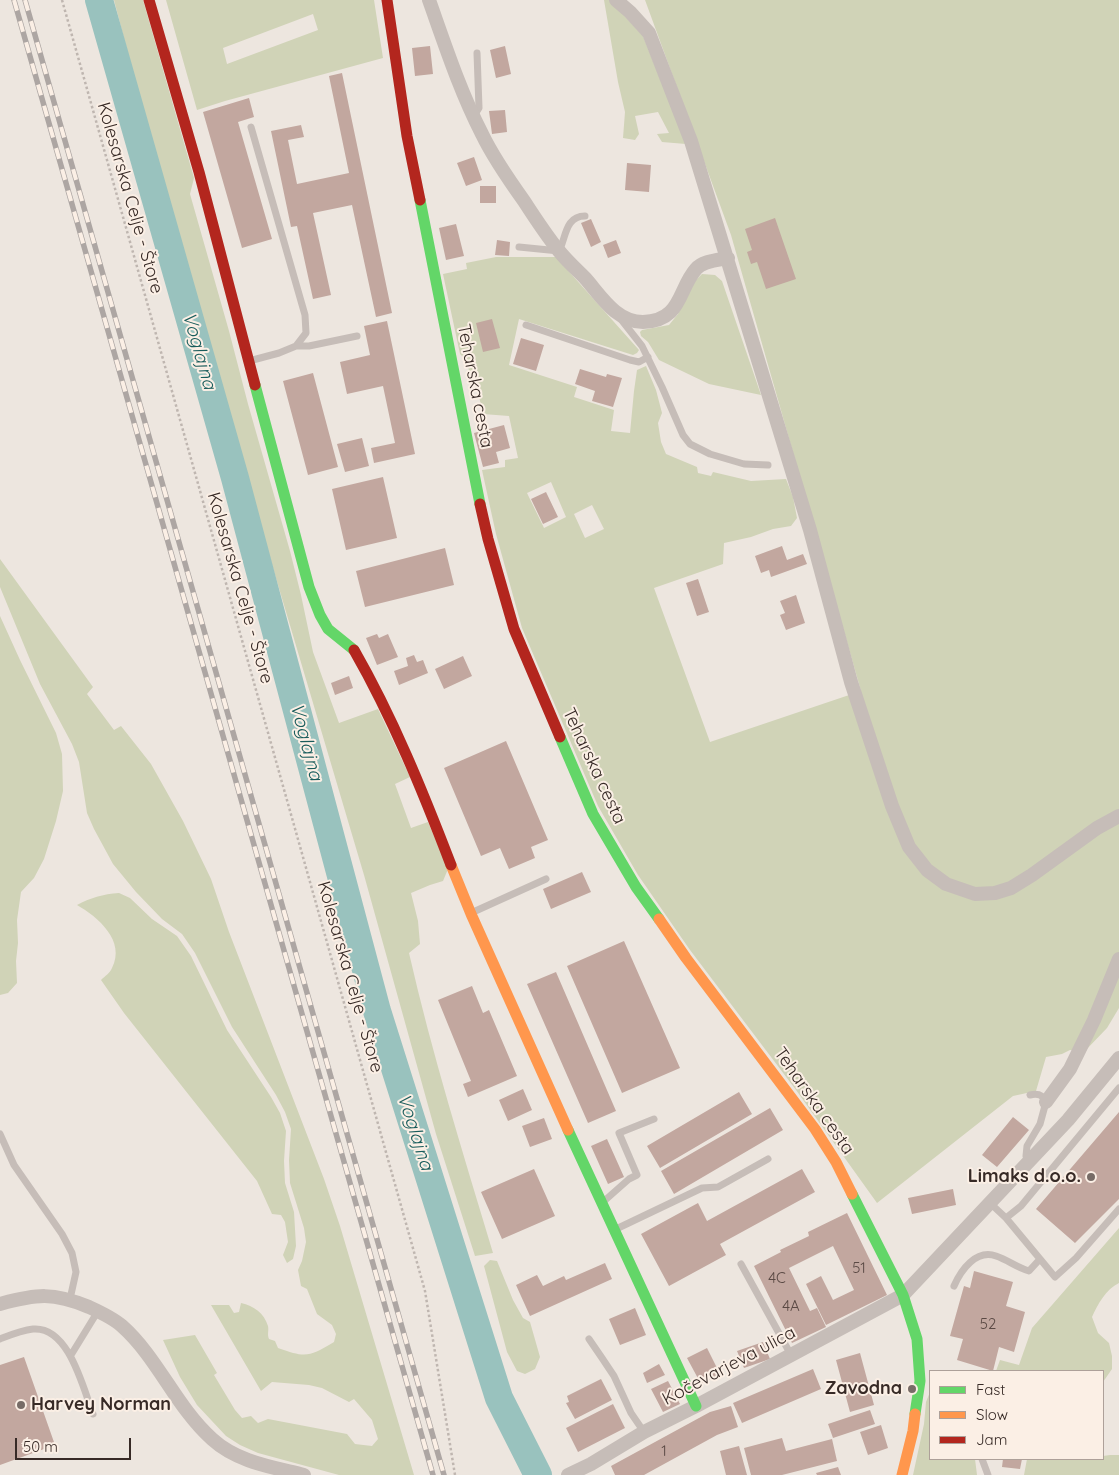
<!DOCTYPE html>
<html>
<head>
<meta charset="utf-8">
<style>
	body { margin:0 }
	#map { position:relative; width:1119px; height:1475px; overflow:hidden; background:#ede6df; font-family:Quicksand,sans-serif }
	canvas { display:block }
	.legend { position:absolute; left:929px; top:1370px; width:175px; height:90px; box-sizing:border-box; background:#fbefe5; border:1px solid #ada099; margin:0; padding:6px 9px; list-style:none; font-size:15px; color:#372a26 }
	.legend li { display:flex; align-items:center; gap:10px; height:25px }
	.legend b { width:25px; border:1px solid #ada099 }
	.scale { position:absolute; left:15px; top:1438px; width:116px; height:22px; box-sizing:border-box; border:2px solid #372a26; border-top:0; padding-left:6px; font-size:15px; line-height:18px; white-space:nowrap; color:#372a26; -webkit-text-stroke:4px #fbefe5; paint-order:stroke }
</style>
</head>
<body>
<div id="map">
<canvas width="1119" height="1475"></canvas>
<ul class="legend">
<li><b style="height:6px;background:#63d668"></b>Fast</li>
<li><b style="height:6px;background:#ff974d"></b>Slow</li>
<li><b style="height:6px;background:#b3261e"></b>Jam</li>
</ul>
<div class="scale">50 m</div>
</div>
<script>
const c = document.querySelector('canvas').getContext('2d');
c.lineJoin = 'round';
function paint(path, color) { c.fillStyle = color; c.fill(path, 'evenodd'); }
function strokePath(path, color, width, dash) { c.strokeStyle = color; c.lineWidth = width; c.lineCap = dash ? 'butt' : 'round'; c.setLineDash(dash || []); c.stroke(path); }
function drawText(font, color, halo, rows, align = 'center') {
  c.font = font + ' Quicksand,sans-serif'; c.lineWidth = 4; c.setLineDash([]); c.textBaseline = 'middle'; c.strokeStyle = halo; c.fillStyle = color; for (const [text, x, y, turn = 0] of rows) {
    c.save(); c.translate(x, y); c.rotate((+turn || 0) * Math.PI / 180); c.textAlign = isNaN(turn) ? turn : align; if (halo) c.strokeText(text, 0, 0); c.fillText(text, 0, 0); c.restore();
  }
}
const green = new Path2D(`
	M114 0H143L194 178 190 194 229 331 248 404 290 551 301 595 313 652 339 723 378 709 410 777 395 784 411 828 428 822 448 869 443 881 430 885 411 893 418 921 420 944 409 953C432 1054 463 1153 493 1253L475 1256 436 1134 364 875 257 514 179 250Z
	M166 0H374L383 58 225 101 197 110ZM313 14 318 30 227 64 223 48Z
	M604 0H610L643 36 686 144 662 142 657 134 669 133 658 112 635 116 639 134 635 140 623 138 625 112 618 82Z
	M645 0H1119V1008L1107 1028 1084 1052 1070 1050 1062 1054 1046 1057 1036 1091 1013 1096 877 1203 796 1090 690 950 638 875 598 806 522 628 496 534 482 470 505 467V460L518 458 509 416 483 414 478 392 464 358 460 354 443 274 467 269 466 263 496 257H556L639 350 637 353 633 355 519 319 509 365 577 387 574 397 614 410 611 431 630 433 634 391 637 370 646 366 656 390 662 413 658 423 661 442 666 454 697 467 698 473 711 476 713 472 751 481 786 479 793 497 797 518 791 526 773 529 751 537 724 543 723 564 654 588 710 742 861 691 731 235ZM551 482 566 517 544 528 527 493ZM592 505 604 529 585 538 574 514Z
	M702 274 715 275 722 281 761 395 709 384 659 360 648 342 641 336 640 332 642 330 669 325 678 314 694 282Z
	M0 559 93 687 87 694 114 730 121 726 151 764 183 821 211 879 229 932 324 1179 340 1226 414 1475H339L258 1453 240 1445 226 1436 197 1405 180 1377 163 1340 195 1335 217 1373 214 1375 235 1410 242 1418 251 1416 258 1423 268 1419 347 1434 355 1444 372 1446 378 1439 372 1420 354 1399 349 1402 322 1388 309 1385 272 1382 261 1391 211 1305H229L234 1313 239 1312 241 1303C254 1306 264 1313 268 1326 269 1331 267 1334 269 1339L275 1341 278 1348C306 1358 309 1357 334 1342L336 1334 332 1325 317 1314 307 1289 301 1286 298 1270 302 1261 306 1242 304 1228 290 1183 289 1160 291 1129 285 1112 276 1095 232 1027 195 953 182 934 162 919 136 892 113 864 94 829 87 813 79 762 72 744 40 684 0 587Z
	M0 616 20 660 56 733 62 754 63 791 56 821 44 859 34 878 21 892 17 920 18 943 16 961 17 983 8 993 0 995Z
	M119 893 130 898 152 919 177 936 191 956 227 1030 271 1097 280 1113 286 1131 284 1161 285 1183 294 1212 296 1246 293 1259 287 1263 283 1255 288 1242 285 1222 281 1215 272 1214 257 1181 124 1013 101 980C105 976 110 973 112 968 126 941 98 917 77 905 90 898 103 894 119 893Z
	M1119 1228V1283C1106 1289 1098 1304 1092 1317L1098 1333 1109 1343 1112 1356V1369L1103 1382V1371H996L1000 1360 1019 1365 1032 1328Z
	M490 1260 497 1261 513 1300 523 1318 530 1322 540 1357 535 1369 525 1374 517 1371 507 1352 484 1266Z
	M930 1392V1459H975L977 1475H913L924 1424 926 1402Z
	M1110 1455H1119V1475H1024L1027 1459H1079L1081 1460 1103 1459V1456Z`);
const river = new Path2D(`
	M99 0 235 478 377 1011 499 1398 538 1475`);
const building = new Path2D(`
	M430 46 433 74 415 76 412 48Z
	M505 46 511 74 496 78 490 50Z
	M342 73 392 313 376 317 352 205 313 213 331 295 313 299 297 226 291 227 271 131 301 125 304 137 288 140 297 184 349 173 329 76Z
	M249 98 254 117 238 122 272 239 242 248 203 112Z
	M505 110 507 132 492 134 489 111Z
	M474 157 482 180 466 186 457 163Z
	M627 163 651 165 649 192 625 190Z
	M480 186H496V203H480Z
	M775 218 796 279 766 289 757 262 751 264 747 252 752 250 745 229Z
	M591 219 601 242 591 247 581 223Z
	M456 224 464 256 446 260 439 228Z
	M497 240 510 242 509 256 495 255Z
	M616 240 621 253 608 258 603 245Z
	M492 319 500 348 483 352 476 323Z
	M387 321 415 454 374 463 371 448 395 443 383 386 347 394 340 362 370 355 364 326Z
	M521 338 544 345 536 371 513 364Z
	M580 369 606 377 607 374 622 378 613 407 592 401 595 391 575 384Z
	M313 373 338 467 308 475 283 381Z
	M504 425 510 448 496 452 499 463 483 467 474 433Z
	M362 438 369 466 345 472 337 444Z
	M383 477 397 538 346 550 332 489Z
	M546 492 558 517 543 524 531 499Z
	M782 546 787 560 803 554 807 564 771 577 769 570 761 573 755 556Z
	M445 548 454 585 365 607 356 571Z
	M698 579 709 612 697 616 686 583Z
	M796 595 805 623 786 630 780 615 785 613 780 601Z
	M377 634 379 638 388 634 398 657 377 665 366 638Z
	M414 655 417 662 423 660 428 673 399 685 394 671 408 666 406 658Z
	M463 656 472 676 444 689 435 669Z
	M349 676 353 688 335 695 331 683Z
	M506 741 548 840 531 847 535 858 509 869 500 848 481 856 444 768Z
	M582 872 591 892 551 909 543 889Z
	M624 941 680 1068 622 1093 567 966Z
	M556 972 616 1111 588 1123 527 984Z
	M472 986 483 1013 489 1010 517 1076 468 1097 463 1084 471 1081 438 1000Z
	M523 1089 532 1110 508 1121 499 1100Z
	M739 1092 752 1114 660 1168 647 1146Z
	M770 1108 783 1130 674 1194 661 1171Z
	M1119 1112V1199L1075 1243 1036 1209Z
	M1013 1117 1029 1130 997 1167 982 1155Z
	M544 1118 552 1139 530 1147 522 1126Z
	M607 1139 624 1177 608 1184 591 1146Z
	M534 1169 555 1216 502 1239 481 1192Z
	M802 1169 815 1192 720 1244 726 1255 669 1286 641 1234 698 1203 707 1221Z
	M953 1189 956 1205 912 1214 908 1198Z
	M847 1213 887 1295 826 1325 806 1284 821 1276 833 1300 854 1290 833 1246 789 1268 810 1311 817 1308 826 1327 792 1343 754 1266 781 1252 780 1250 809 1236 808 1232Z
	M605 1263 612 1279 530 1316 516 1285 537 1275 543 1286 564 1276 566 1280Z
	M974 1271 1013 1282 1006 1306 1025 1312 1014 1352 999 1347 993 1371 957 1360 963 1339 950 1336 964 1286 970 1288Z
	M635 1308 646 1335 620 1345 609 1319Z
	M763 1342 770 1359 744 1368 737 1351Z
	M707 1348 720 1374 701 1384 687 1358Z
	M860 1353 874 1405 850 1412 836 1360Z
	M24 1357 55 1445 0 1465V1365Z
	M659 1364 665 1375 647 1383 643 1373Z
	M813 1369 821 1389 742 1423 733 1403Z
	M601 1379 612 1400 575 1419 566 1403 569 1402 567 1396Z
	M668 1381 680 1404 663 1412 651 1389Z
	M613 1404 625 1428 578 1452 566 1428Z
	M731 1406 738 1427 717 1435 644 1475H615L611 1466 710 1412Z
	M870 1410 875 1424 833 1438 828 1424Z
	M881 1425 888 1448 868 1455 860 1432Z
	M782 1438 786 1451 832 1439 837 1461 782 1475H751L744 1448Z
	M739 1446 747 1475H726L720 1451Z
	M1003 1459H1022L1020 1469 1002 1467Z
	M838 1467 841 1475H817L816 1473Z`);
const path = new Path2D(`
	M62 0 425 1291 455 1475`);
const lane = new Path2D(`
	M474 116 479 108 477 53
	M519 247 559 251C566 238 565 216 585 216
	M620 318 642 346 662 387 683 435 690 444 710 454 744 464 768 465
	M526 325 630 360 639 362 648 357
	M296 346H309L357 336
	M249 361 279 353 296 346 306 333 305 315 251 127
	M471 913 546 879
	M0 1134 14 1165 62 1234 72 1253 76 1272 70 1299
	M1028 1163 1026 1156 1027 1146 1040 1124 1046 1102C1043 1095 1038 1093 1030 1095
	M603 1202 629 1179 637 1175 619 1133 654 1119
	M990 1203 1006 1218 1021 1206 1119 1088
	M1006 1218 1055 1277 1076 1258 1119 1209
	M614 1230 702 1188 718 1187 768 1159
	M741 1264 791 1355
	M954 1286C961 1270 976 1249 996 1256 1008 1260 1016 1267 1029 1271L1040 1259
	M0 1339C10 1335 22 1330 33 1329 69 1326 83 1388 93 1414
	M589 1339 602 1358 614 1376 631 1413 644 1432
	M71 1355 98 1311
	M982 1459 988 1475`);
const street = new Path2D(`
	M429 0C445 45 460 91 482 134 493 157 509 180 524 201 535 218 546 235 559 251 567 261 576 269 585 278 601 296 616 322 643 322 682 321 678 289 696 269 702 261 718 260 728 258
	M616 0 630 12 649 33 691 141 810 530 851 682 892 806 909 847 927 870 946 884 975 894 995 893 1011 888 1032 875 1097 828 1119 816
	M1046 1102 1070 1069 1094 1020 1119 959
	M0 1304C37 1294 53 1292 89 1307 100 1312 113 1318 122 1326 158 1358 176 1407 212 1439 237 1462 272 1467 304 1475
	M568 1475 591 1464 644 1432 696 1406 903 1295 1068 1120 1119 1058`);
const fast = new Path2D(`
	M420 200 480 504
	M255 385 309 587 320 615 328 629 354 650
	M560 737 593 814 636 887 659 919
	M568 1130 696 1406
	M852 1194 903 1295 917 1339 920 1381 915 1414`);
const slow = new Path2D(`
	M451 865 471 914 568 1130
	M659 919 686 958 815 1129 836 1162 852 1194
	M902 1475 913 1431 915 1414`);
const jam = new Path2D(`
	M149 0 199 172 255 385
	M387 0 407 136 420 200
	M480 504 488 539 514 629 560 737
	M354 650C393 718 423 792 451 865`);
const rail = new Path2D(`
	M14 0 433 1475
	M25 0 444 1475`);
const markers = [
	[1091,1177,5,"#776c67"],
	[912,1389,5,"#776c67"],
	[21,1405,5,"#776c67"]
];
const numberNames = [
	["51",859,1268],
	["4C",777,1278],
	["4A",791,1306],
	["52",988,1324],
	["1",664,1451]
];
const streetNames = [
	["Kolesarska Celje - Štore",130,198,74],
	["Teharska cesta",475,386,79],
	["Kolesarska Celje - Štore",240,588,74],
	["Teharska cesta",594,766,65],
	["Kolesarska Celje - Štore",350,977,74],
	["Teharska cesta",814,1101,55],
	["Kočevarjeva ulica",729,1366,-28]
];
const poiNames = [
	["Limaks d.o.o.",1081,1177],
	["Zavodna",902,1389],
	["Harvey Norman",31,1405,"left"]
];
const waterNames = [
	["Voglajna",199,351,74],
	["Voglajna",306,742,75],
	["Voglajna",415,1132,72]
];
paint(green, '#d0d3b7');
strokePath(river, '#99c2be', 28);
paint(building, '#c2a79f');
strokePath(path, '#bfb6b0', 2.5, [2.5, 2.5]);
strokePath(lane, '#c6bdb8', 7);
strokePath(street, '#c6bdb8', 14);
strokePath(fast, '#63d668', 11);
strokePath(slow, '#ff974d', 11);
strokePath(jam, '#b3261e', 11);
strokePath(rail, '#ada6a3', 5.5);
strokePath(rail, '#fbefe5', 4, [11]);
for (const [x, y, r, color] of markers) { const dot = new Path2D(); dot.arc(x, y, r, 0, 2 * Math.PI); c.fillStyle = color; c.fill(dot); strokePath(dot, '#fbefe5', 2); }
drawText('15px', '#5a4944', null, numberNames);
drawText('18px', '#372a26', '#fbefe5', streetNames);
drawText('bold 18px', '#372a26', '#fbefe5', poiNames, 'right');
drawText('italic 19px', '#185c5b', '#fbefe5', waterNames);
</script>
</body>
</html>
